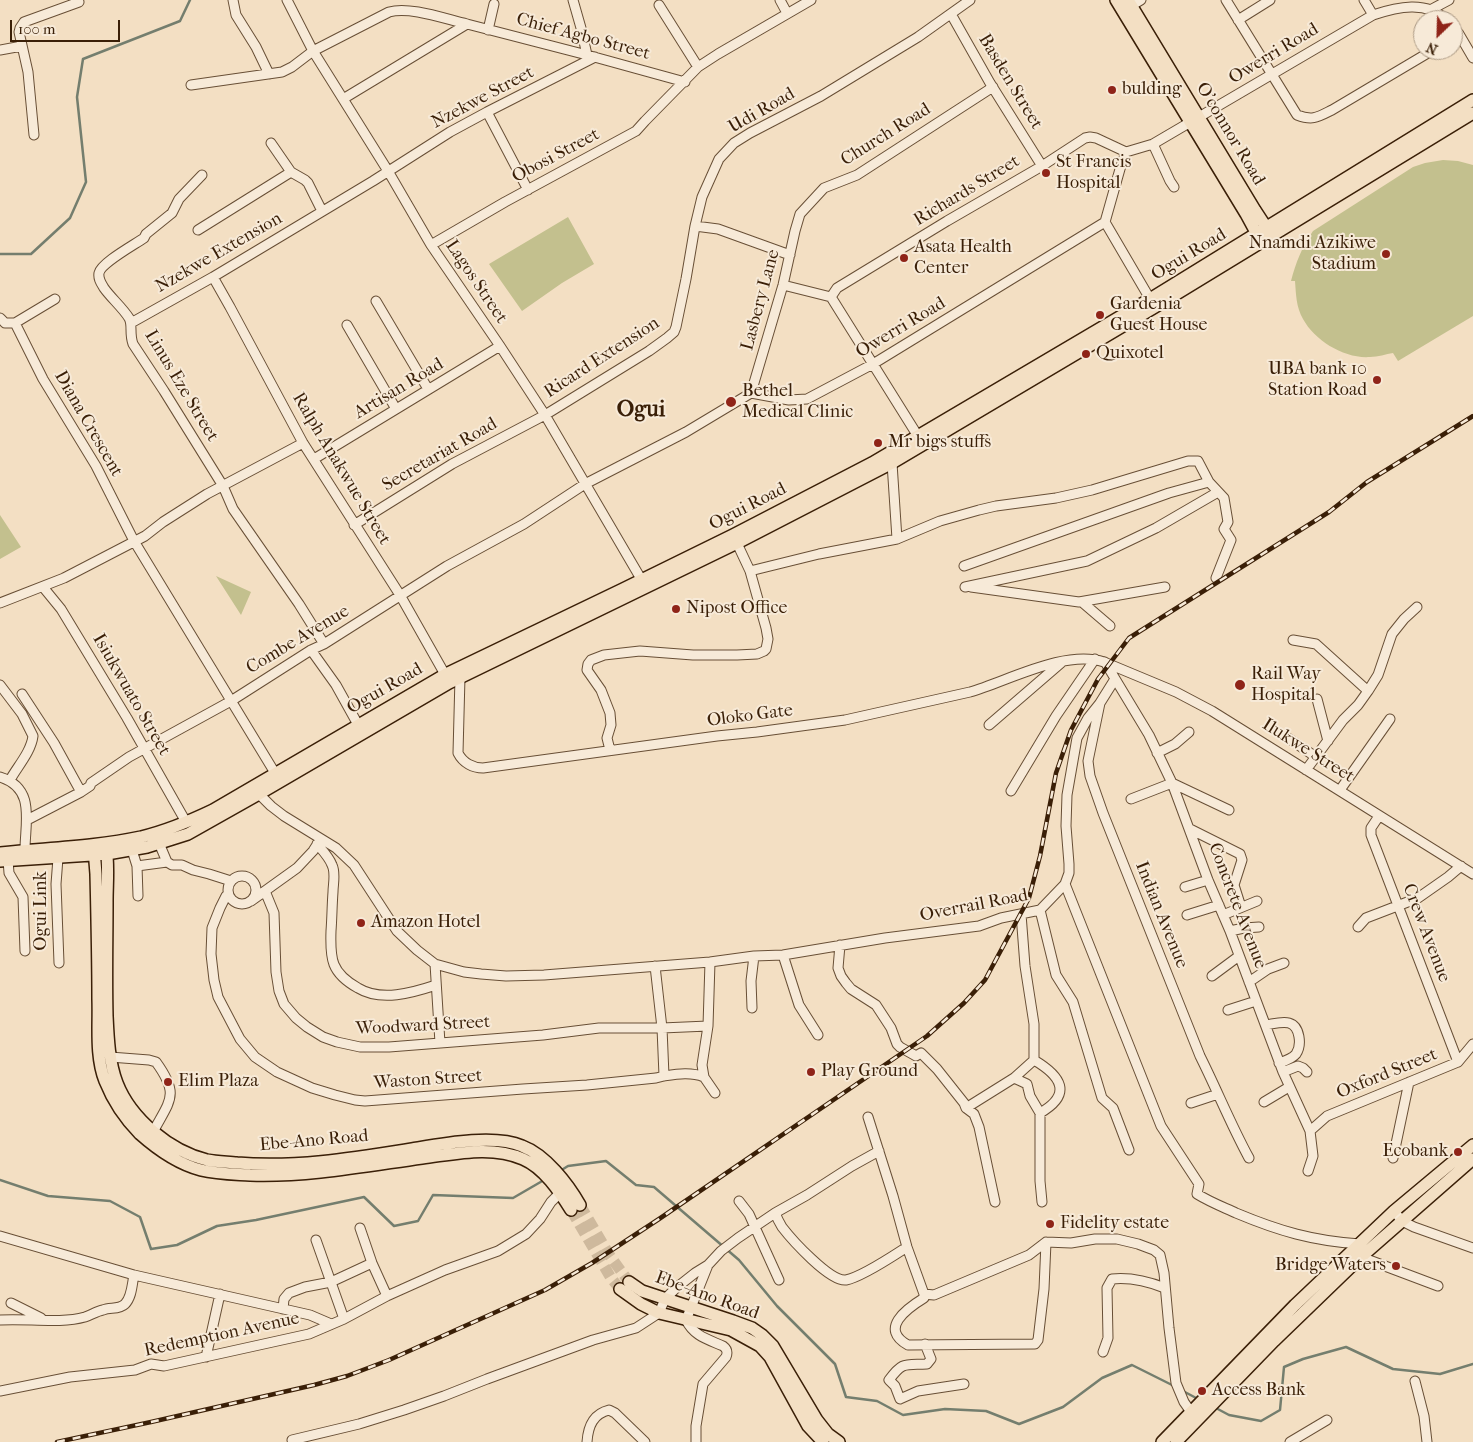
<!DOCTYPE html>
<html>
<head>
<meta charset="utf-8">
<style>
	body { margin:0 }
	#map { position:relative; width:1473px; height:1442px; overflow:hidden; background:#f3dfc3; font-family:"IM FELL French Canon",serif }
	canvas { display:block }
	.north { position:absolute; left:1413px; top:10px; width:50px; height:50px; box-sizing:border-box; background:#f7ead8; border:1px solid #ab9984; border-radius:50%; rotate:204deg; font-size:14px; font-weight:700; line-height:20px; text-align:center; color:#3a1f07 }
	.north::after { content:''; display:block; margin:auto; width:18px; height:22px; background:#8f2418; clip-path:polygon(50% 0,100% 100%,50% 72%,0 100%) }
	.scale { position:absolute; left:10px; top:20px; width:110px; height:22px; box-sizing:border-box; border:2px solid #3a1f07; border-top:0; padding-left:6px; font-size:15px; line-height:18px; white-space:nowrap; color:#3a1f07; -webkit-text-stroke:4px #f7ead8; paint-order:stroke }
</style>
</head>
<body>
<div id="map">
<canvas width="1473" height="1442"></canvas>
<div class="north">N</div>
<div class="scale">100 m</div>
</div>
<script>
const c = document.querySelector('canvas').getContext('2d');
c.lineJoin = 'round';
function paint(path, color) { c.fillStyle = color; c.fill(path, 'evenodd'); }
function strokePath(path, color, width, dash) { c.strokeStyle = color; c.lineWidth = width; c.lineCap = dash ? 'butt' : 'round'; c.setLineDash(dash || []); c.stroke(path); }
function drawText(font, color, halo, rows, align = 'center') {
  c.font = font + ' "IM FELL French Canon",serif'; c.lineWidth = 4; c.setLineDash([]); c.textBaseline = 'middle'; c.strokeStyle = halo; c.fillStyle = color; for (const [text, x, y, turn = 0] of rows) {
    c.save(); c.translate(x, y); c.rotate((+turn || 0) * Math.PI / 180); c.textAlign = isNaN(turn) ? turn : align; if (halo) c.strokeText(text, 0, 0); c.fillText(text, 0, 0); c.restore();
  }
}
const green = new Path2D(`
	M1443 160 1458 161 1473 165V316L1398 361 1393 353C1386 354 1378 357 1370 357 1345 359 1315 341 1303 319 1296 307 1296 294 1295 281H1291C1296 262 1302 247 1313 231L1413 167 1425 163Z
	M568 217 594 264 562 283 522 311 489 264Z
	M0 515 21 547 0 559Z
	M216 576 251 592 241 615Z`);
const stream = new Path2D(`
	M0 254H31L70 218 86 182 77 97 83 59 180 21 190 0
	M560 1171 568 1166 606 1161 636 1185 654 1187 739 1260 777 1306 835 1364 846 1397 877 1401 903 1415 945 1409 986 1411 1019 1424 1063 1407 1102 1378 1132 1365 1174 1386
	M0 1180 48 1196 110 1201 140 1217 151 1249 177 1245 217 1226 256 1220 364 1197 394 1226 418 1221 433 1195 513 1198 544 1180
	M1183 1391 1198 1399
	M1214 1407 1229 1415 1261 1421 1280 1410 1284 1367 1303 1359 1346 1347 1393 1369 1440 1374 1473 1364`);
const majorTunnel = new Path2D(`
	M580 1205 610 1256 629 1282
	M571 1210 611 1278 620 1289`);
const minor = new Path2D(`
	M233 0 236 15 256 47 269 74
	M287 0 313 51 388 171 431 245 500 346 545 415 644 584
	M573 0 581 28 587 55
	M780 0 787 13
	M1226 0 1297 115C1313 121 1318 117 1332 110L1433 50
	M1364 0 1373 15
	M659 5 698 67
	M1126 9 1141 0
	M1432 9 1449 0
	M951 14 990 83 1042 166
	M1238 20 1270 0
	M1453 28 1459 34 1473 58
	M488 30 494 4
	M0 50 22 46
	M191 85 282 72 292 67 313 51 389 12C410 6 445 19 467 24
	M343 99 467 24 587 55 685 82
	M487 112 528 190
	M34 135 28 72 19 32 20 28 24 22 79 2
	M271 143 291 172 305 180 308 183 322 211
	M1153 144 1170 181 1174 187
	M1126 152 1153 144 1373 15C1397 7 1427 0 1446 20
	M202 175 179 199 172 213 146 234 144 238C134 245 101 263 99 273 98 279 101 283 104 288 111 298 122 307 129 318 133 325 129 333 133 344L164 391 223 486 233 509 299 604 324 644
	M1105 222 1153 304
	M695 226 718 229 790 255
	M198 230 291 172
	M431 245 505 202 636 131 645 121 698 67 718 54 811 0
	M213 277 230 307 303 443 400 595 447 678
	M783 285 831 297
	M831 297 837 288 947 221 1042 166 1085 138 1090 137 1096 138 1126 152
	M831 297 921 441
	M376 301 428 389
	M0 318 5 323H15L55 299
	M15 323 43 379 96 466 134 541 275 773
	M131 323 213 277 373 181 450 132 487 112 595 57
	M347 325 396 409
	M751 393 783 285 795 231 800 214 824 188 857 175 993 87
	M314 459 500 346
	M892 463 897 539
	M354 525 452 464 545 415 649 351 667 338 674 332 676 327 686 279 695 226 702 197 719 159 734 143 750 133 821 96 918 37 970 0
	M964 566 1169 493 1209 482
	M750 571 819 554 897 539 940 521 979 510 996 506 1056 498 1092 490 1188 461H1198L1209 482 1224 498 1228 522 1224 529 1231 540 1216 578
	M43 587 61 609 127 718 186 822
	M965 587 1087 561 1156 528 1218 492
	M971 587 1079 602 1165 587
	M1082 602 1110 626
	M0 603 64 578 145 536 163 522 207 494 303 443
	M1293 640 1316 644 1368 691
	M311 650 336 685 361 730
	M1105 662 1149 735 1172 783 1208 880 1230 931 1283 1072 1310 1131 1313 1156 1308 1171
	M460 677 458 753C463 763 473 768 483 768L717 736 757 732 845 720 970 692C1008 681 1065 649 1104 662L1176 692 1212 711 1473 874
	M1115 679 1100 703 1088 761 1090 776 1103 813 1200 1056C1217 1090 1231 1125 1249 1158
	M0 685 22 714 33 736C31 752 17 767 10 780
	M22 694 54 743 81 792
	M1317 699 1328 741
	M989 725 1062 662
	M1285 736 1316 757
	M610 750 607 738 611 725 610 713 601 690 587 670 588 664 591 660 604 655 640 651 693 655H737L757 654 764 651 766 649 768 639 766 628 750 571 735 539
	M1157 753 1175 744 1189 732
	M1306 770 1343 720 1358 705 1368 691 1378 675 1392 634 1404 619 1417 607
	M0 777C36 788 25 822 25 850
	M1340 790 1390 719
	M1011 791 1056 716 1095 659
	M259 794 271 806 284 816 336 848 354 865 397 931 417 950 435 964 464 972 481 974 506 976 544 975 710 962 754 956 783 955 885 938 979 926 1001 918 1040 910 1065 884 1069 873V864L1066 826 1067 795 1077 738 1088 718 1100 703
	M1131 799 1172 783 1229 810
	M1379 816 1371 828V835L1458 1062
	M27 820 81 792 90 786 91 783 129 757 231 701 311 650 324 644 447 566 524 524 585 484 686 432 751 393 789 400 807 399 873 364 1105 222 1120 169 1126 152
	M1190 829 1240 854 1242 860 1234 885 1241 907
	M159 843 167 862 172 865H182L193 870 209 874 231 881
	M317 844C323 851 329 857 332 865 336 873 333 884 333 892 332 905 332 918 331 931 330 959 331 973 358 988 381 1002 412 993 436 985
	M132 850 137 866 138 896
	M58 858 56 884 59 963
	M8 860 9 873 23 897 25 951
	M137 866 167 862
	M228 890a14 14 0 1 1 28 0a14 14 0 1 1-28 0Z
	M1065 884 1161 1126 1199 1184 1197 1194C1210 1202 1223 1207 1236 1213 1279 1231 1313 1241 1360 1244
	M1185 887 1208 880
	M265 891 274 913 276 972 279 991 284 1004 296 1018 307 1027 323 1037 337 1042 360 1047H389L543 1035 599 1028H662L708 1026
	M228 895 226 896 220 908 212 928 211 954 214 980 218 997 240 1039 255 1057 277 1072 312 1088 335 1095 355 1100 365 1101 523 1089 587 1085 656 1078 664 1076 662 1028 655 966
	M251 901 297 868 313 851 320 840
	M1040 910 1056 975 1073 1002 1102 1098 1113 1108 1129 1150
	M1187 915 1219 905
	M1223 915 1257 901
	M1358 927 1366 918 1418 898 1448 877 1461 866
	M1230 931 1244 928 1259 927
	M840 945 838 968 841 976 846 983 851 989 876 1005 891 1028 897 1044 900 1047 916 1056 921 1053 937 1069 964 1103 966 1108 974 1114 979 1127 995 1202
	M783 955 799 1005 818 1035
	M710 962 708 1026 702 1065 704 1077 715 1093
	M435 964 440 1043
	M1212 976 1239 956
	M1249 982 1268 969 1284 963
	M752 1008 751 981 754 956
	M1228 1010 1256 1001
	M1266 1025C1273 1024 1282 1021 1289 1023 1300 1026 1302 1045 1296 1054 1292 1059 1285 1061 1279 1063
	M110 1057 149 1060 156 1062C180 1095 170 1100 153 1132
	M1034 1060C1061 1076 1073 1094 1040 1113
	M1283 1072 1298 1066 1303 1068 1307 1072
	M664 1076C678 1074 691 1072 704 1077
	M1014 1078 1027 1084 1030 1096 1040 1113V1181L1042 1202
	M1264 1102 1289 1087
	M1191 1103 1218 1094
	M966 1108 1014 1078 1034 1060V1024L1025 966 1021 914
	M868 1117 893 1196 907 1247 924 1294 934 1295 1029 1255 1046 1242 1071 1243 1095 1239H1117L1138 1244 1154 1250 1160 1255 1164 1273 1169 1328 1176 1383 1184 1402 1191 1412 1193 1417
	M1310 1131 1327 1116 1458 1062 1473 1044
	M1393 1158 1409 1082
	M739 1201 749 1214 779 1280
	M1394 1211 1402 1221 1414 1227 1473 1248
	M775 1213C777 1218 779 1222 782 1227 792 1240 830 1282 846 1280 862 1277 893 1256 907 1247
	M360 1228 372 1263 387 1296
	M0 1236 134 1275 310 1315 331 1324
	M316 1240 344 1319
	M1361 1257 1438 1286
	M924 1294V1298C906 1309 879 1329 908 1345L1035 1344 1038 1340 1044 1289 1046 1242
	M11 1303 41 1318
	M283 1309 284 1299 289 1293 305 1287 331 1282 372 1263
	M0 1320C26 1318 60 1324 85 1317 91 1315 97 1311 103 1310 110 1307 119 1310 125 1304 132 1297 132 1284 134 1275
	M925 1344 931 1359 927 1364C905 1365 903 1361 889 1380L895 1386 900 1399 918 1391 964 1384
	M1103 1352 1108 1338 1107 1288 1112 1279C1131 1277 1147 1281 1165 1288
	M206 1357 220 1294
	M1415 1381 1424 1416 1427 1442
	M0 1391 70 1377 135 1370 151 1364 164 1366 309 1334 344 1319 387 1296 445 1270 498 1251 526 1234 540 1219 551 1202 560 1193
	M292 1440 359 1424 404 1410 444 1396 487 1379 593 1340 636 1328 659 1313 665 1299 676 1288 695 1273 708 1265 721 1251 738 1238 775 1213 807 1195 852 1166 879 1151
	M587 1442C588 1426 593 1414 609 1410L615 1413 645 1442
	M696 1442V1426L703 1384 726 1357C728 1352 727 1349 723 1346 707 1339 694 1336 686 1320L708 1265
	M1290 1442 1327 1420`);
const major = new Path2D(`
	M1116 0 1246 214 1259 238
	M1128 0 1255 210 1270 233
	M106 847C109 865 107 883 107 901 107 939 106 977 107 1016 108 1038 109 1062 117 1083 131 1119 170 1151 207 1160 217 1162 228 1162 237 1163 296 1168 355 1158 412 1149 442 1144 494 1134 522 1146 546 1155 568 1184 580 1205
	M94 849 96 874C97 916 98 957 98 999 99 1025 95 1056 105 1081 113 1101 125 1119 140 1134 158 1150 178 1164 201 1170 217 1174 234 1174 250 1175 308 1177 365 1166 422 1158 455 1154 491 1145 523 1159 544 1168 559 1191 571 1210
	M0 853C47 848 94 847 141 837 166 831 190 821 213 810L446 674 623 589 733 535 872 463 1150 299 1473 100
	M0 861 107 854 147 847 188 834 259 794 449 683 737 543 892 463 1155 307 1473 113
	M629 1282 642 1291 733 1321 752 1328 762 1335 773 1346 817 1420 828 1434 839 1442
	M620 1289 641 1304 659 1313 731 1330 760 1346 770 1357 808 1426 823 1442
	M1162 1442 1295 1305 1394 1211 1473 1145
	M1176 1442 1274 1341 1361 1257 1473 1159`);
const rail = new Path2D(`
	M57 1442 151 1422 314 1385 347 1376 389 1360 545 1290 592 1263 659 1219 927 1036 964 1003 985 980 1029 898 1040 856 1056 773 1071 730 1098 679 1129 638 1329 512 1367 482 1473 416`);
const markers = [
	[1112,90,5,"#8f2418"],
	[1046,173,5,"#8f2418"],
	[1386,254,5,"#8f2418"],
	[904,258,5,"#8f2418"],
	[1100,315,5,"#8f2418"],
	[1086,354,5,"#8f2418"],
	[1377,380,5,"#8f2418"],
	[731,402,6,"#8f2418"],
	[878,443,5,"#8f2418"],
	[676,609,5,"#8f2418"],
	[1240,685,6,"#8f2418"],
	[361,923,5,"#8f2418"],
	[811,1072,5,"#8f2418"],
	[168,1082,5,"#8f2418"],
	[1458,1152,5,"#8f2418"],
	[1050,1224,5,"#8f2418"],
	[1396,1266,5,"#8f2418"],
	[1202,1391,5,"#8f2418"]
];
const streetNames = [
	["Chief Agbo Street",583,37,15],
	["Owerri Road",1274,54,-31],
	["Basden Street",1010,82,59],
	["Nzekwe Street",483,98,-28],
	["Udi Road",762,111,-30],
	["O'connor Road",1230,134,59],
	["Church Road",886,135,-32],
	["Obosi Street",556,156,-28],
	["Richards Street",967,191,-31],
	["Nzekwe Extension",219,253,-30],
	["Ogui Road",1189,255,-31],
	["Lagos Street",476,282,56],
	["Lasbery Lane",761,300,-75],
	["Owerri Road",901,328,-31],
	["Ricard Extension",602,358,-33],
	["Linus Eze Street",181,386,59],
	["Artisan Road",399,389,-31],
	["Diana Crescent",88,424,60],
	["Secretariat Road",440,455,-30],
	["Ralph Anakwue Street",341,469,59],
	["Ogui Road",748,507,-27],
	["Combe Avenue",298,640,-31],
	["Ogui Road",385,689,-30],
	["Isiukwuato Street",131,695,60],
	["Oloko Gate",750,716,-7],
	["Ilukwe Street",1308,751,32],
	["Overrail Road",974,906,-11],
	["Concrete Avenue",1237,906,69],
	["Ogui Link",42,911,-90],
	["Indian Avenue",1161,915,68],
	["Crew Avenue",1426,933,69],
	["Woodward Street",423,1026,-3],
	["Oxford Street",1387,1074,-22],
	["Waston Street",428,1080,-4],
	["Ebe-Ano Road",314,1141,-5],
	["Ebe-Ano Road",707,1296,20],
	["Redemption Avenue",222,1335,-12]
];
const poiNames = [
	["bulding",1122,90],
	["St Francis",1056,163],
	["Hospital",1056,184],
	["Nnamdi Azikiwe",1376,244,"right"],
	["Stadium",1376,265,"right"],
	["Asata Health",914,248],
	["Center",914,269],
	["Gardenia",1110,305],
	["Guest House",1110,326],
	["Quixotel",1096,354],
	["UBA bank 10",1367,370,"right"],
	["Station Road",1367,391,"right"],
	["Bethel",742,392],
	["Medical Clinic",742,413],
	["Mr bigs stuffs",888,443],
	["Nipost Office",686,609],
	["Rail Way",1251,675],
	["Hospital",1251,696],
	["Amazon Hotel",371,923],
	["Play Ground",821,1072],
	["Elim Plaza",178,1082],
	["Ecobank",1448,1152,"right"],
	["Fidelity estate",1060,1224],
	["Bridge Waters",1386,1266,"right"],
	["Access Bank",1212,1391]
];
const districtNames = [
	["Ogui",641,411]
];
paint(green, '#c3c08e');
strokePath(stream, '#747e6e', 2.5);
strokePath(majorTunnel, '#ceb99d', 11, [11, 5.5]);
strokePath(minor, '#684f36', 11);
strokePath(major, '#3a1f07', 14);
strokePath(minor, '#f7ead8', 9);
strokePath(major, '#f3dfc3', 11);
strokePath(rail, '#3a1f07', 4.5);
strokePath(rail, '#f7ead8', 2.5, [8]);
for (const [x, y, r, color] of markers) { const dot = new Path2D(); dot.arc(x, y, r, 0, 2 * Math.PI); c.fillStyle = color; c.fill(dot); strokePath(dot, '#f7ead8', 2); }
drawText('18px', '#3a1f07', '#f7ead8', streetNames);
drawText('18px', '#3a1f07', '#f7ead8', poiNames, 'left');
drawText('bold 22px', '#3a1f07', '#f7ead8', districtNames);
</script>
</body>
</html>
